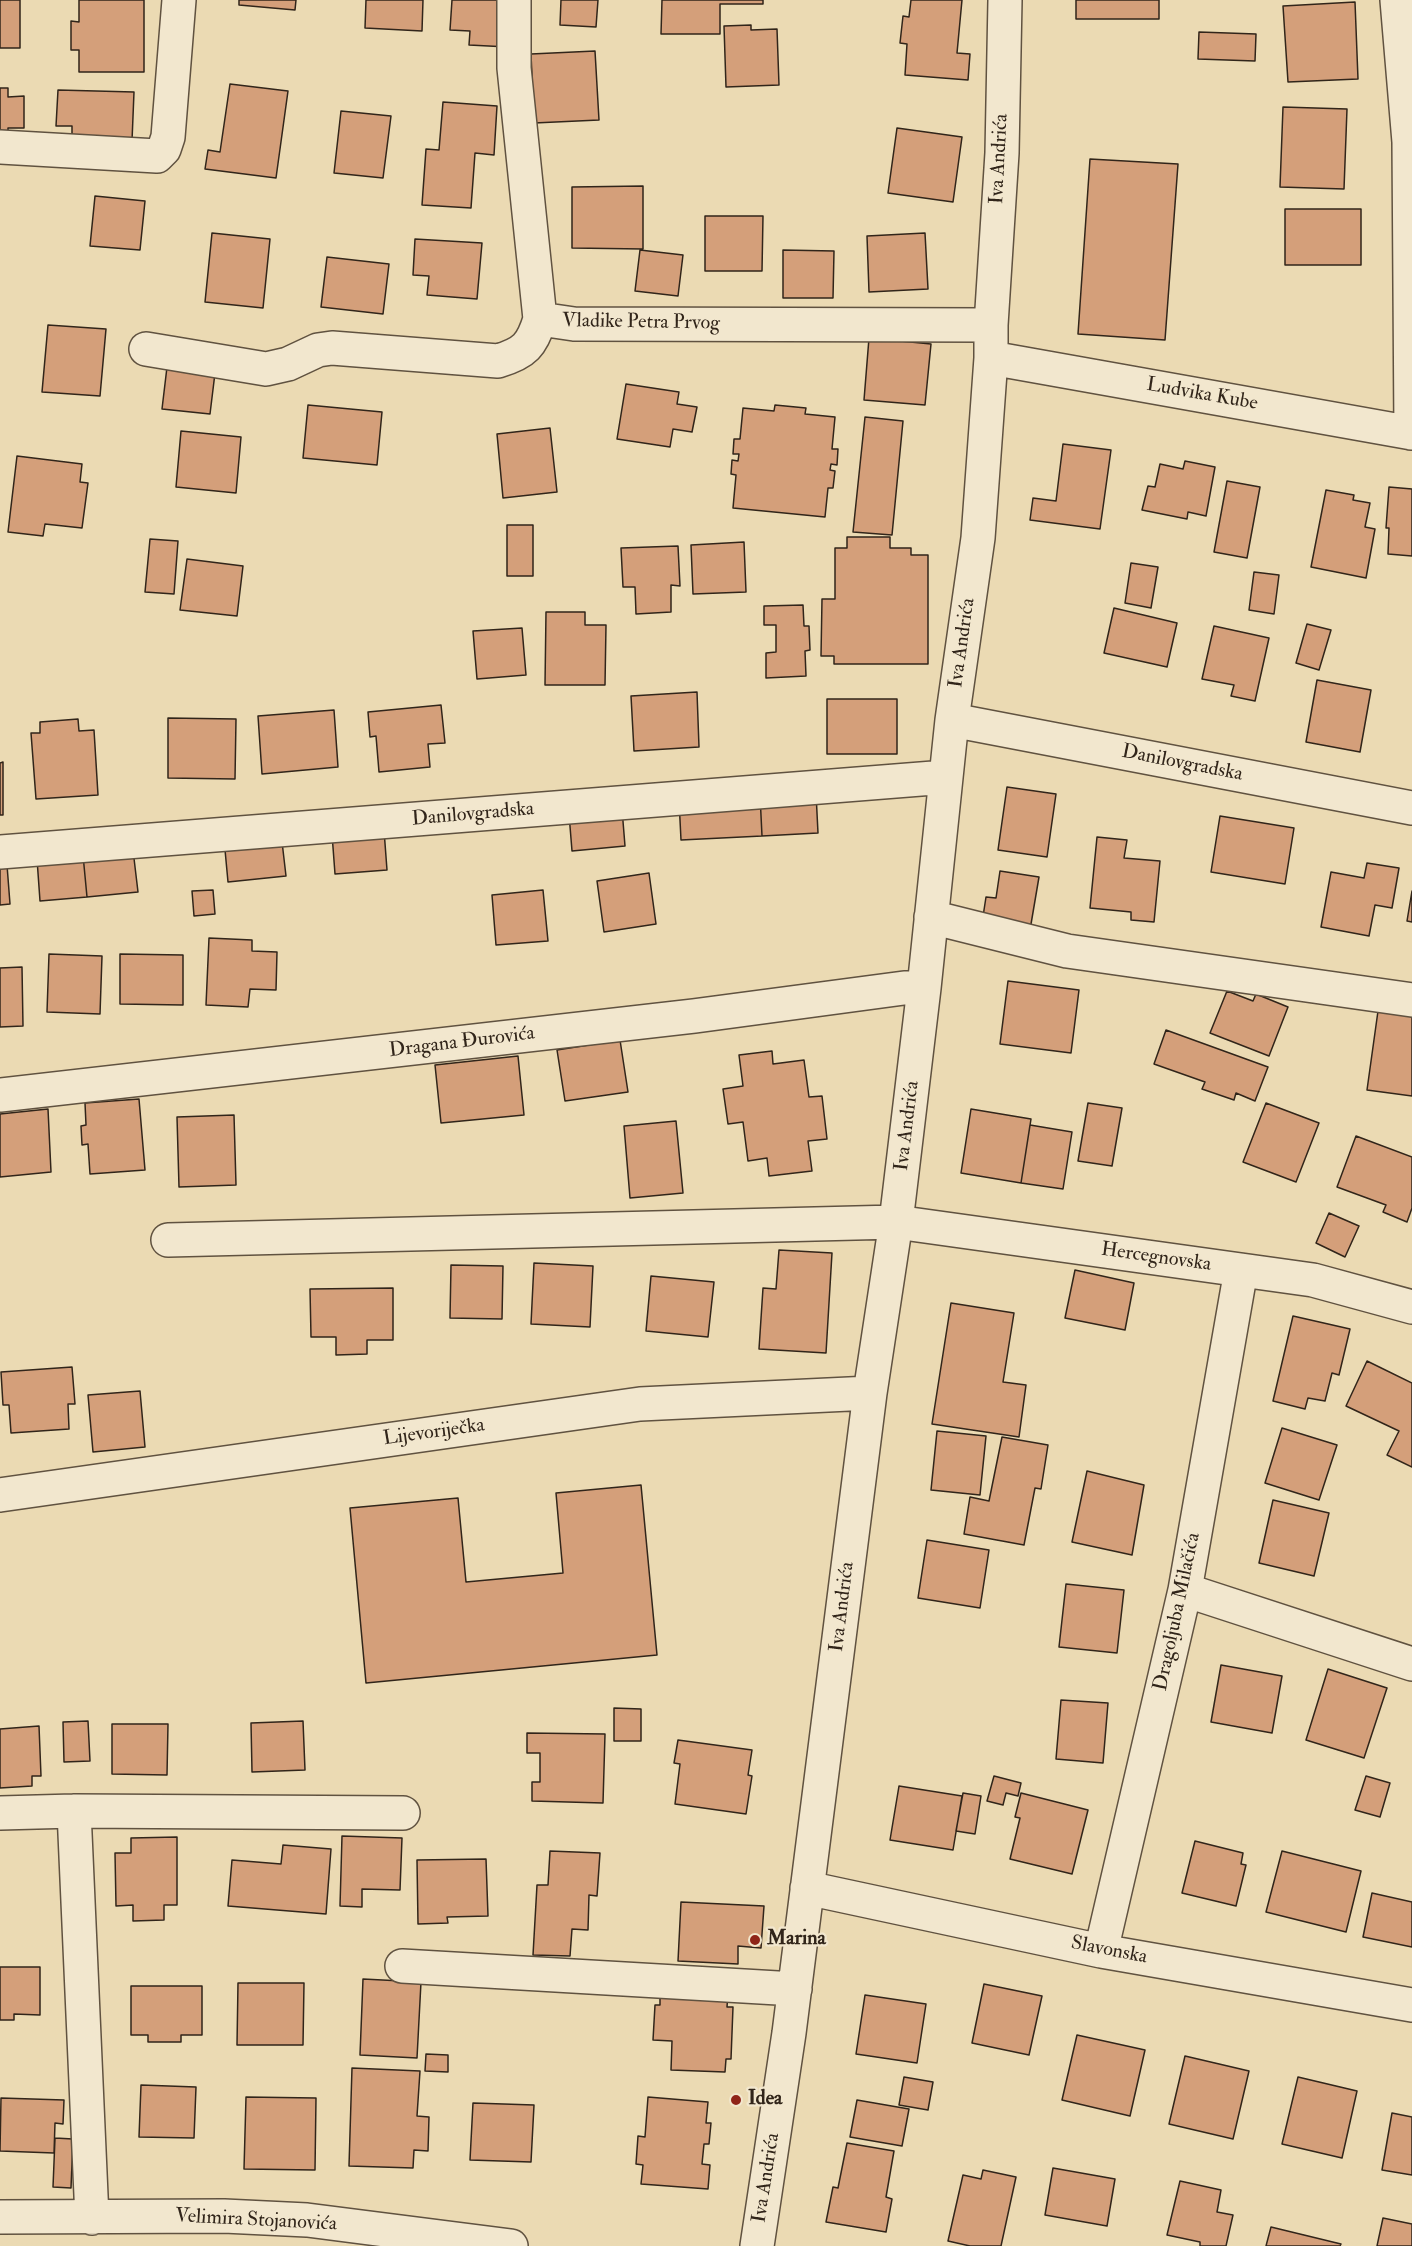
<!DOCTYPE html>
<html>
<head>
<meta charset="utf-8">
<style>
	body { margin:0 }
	canvas { display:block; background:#ebdab3 }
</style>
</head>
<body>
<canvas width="1412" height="2246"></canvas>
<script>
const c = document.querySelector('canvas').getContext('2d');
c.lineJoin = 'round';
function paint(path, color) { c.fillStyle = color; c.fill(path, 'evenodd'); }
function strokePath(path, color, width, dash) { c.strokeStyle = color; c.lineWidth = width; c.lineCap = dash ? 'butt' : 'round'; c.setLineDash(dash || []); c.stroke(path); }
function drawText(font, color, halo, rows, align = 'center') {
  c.font = font + ' "IM FELL Double Pica",serif'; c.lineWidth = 4.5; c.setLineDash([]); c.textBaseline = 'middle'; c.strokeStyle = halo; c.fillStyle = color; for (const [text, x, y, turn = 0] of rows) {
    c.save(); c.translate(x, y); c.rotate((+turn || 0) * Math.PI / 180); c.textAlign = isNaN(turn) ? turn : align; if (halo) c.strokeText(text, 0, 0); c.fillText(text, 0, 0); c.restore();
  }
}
const building = new Path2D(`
	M0 0H20V48H0Z
	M79 0H144V72H79V50H71V21L79 22Z
	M239 0H296L295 10 239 5Z
	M366 0H423L422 31 365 28Z
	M452 0H500L508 47 469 45 470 31 450 30Z
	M561 0H598L596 27 560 25Z
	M662 0H763V4H720V34H661Z
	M911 0H962L957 53 970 54 968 80 905 75 907 44 900 43 903 16 909 17Z
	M1076 0H1159V19H1076Z
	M1355 2 1358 79 1288 82 1283 6Z
	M751 25V30L777 29 779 85 726 87 724 26Z
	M1199 32 1256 34 1255 61 1198 59Z
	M595 51 599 120 534 123 531 54Z
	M230 84 288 91 276 178 205 169 208 150 220 152Z
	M0 88H8V97L24 96V128H8V132H0Z
	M58 90 134 92 132 141 72 139V126H56Z
	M443 102 497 106 494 155 475 153 471 208 422 205 426 149 439 150Z
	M1283 107 1347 109 1344 189 1280 187Z
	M341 111 391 116 383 178 334 173Z
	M897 128 962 137 953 202 888 193Z
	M1090 159 1178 164 1165 340 1078 334Z
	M643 186V249L572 248V187Z
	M95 196 145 201 140 250 90 246Z
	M1285 209H1361V265H1285Z
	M705 216H763L762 271H705Z
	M212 233 270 239 263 308 205 302Z
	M925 233 928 289 869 292 867 236Z
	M415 239 482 243 477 299 427 295 429 276 413 275Z
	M640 250 683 255 678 296 635 291Z
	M783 250 834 251 833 298H783Z
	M327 257 389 264 383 314 321 307Z
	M48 325 106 329 100 396 42 392Z
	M869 338 931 344 925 405 864 400Z
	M167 367 215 373 210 414 162 409Z
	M626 384 679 392 677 404 697 407 692 432 673 429 670 447 617 439Z
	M308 405 382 412 377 465 303 458Z
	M775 405 806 408 805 414 835 417 832 449H838L837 465 831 464 830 470 835 471 833 488H828L825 517 733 508 736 475 731 474 732 460 738 461 739 454H733L734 439H740L743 408 774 411Z
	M865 417 903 421 892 535 853 532Z
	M550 428 557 492 503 498 497 434Z
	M181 431 241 437 236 493 176 487Z
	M1063 444 1111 450 1100 529 1030 520 1033 498 1056 501Z
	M17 456 82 464 80 482 88 483 82 528 45 524 43 536 8 532Z
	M1185 461 1215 467 1206 516 1188 512 1187 519 1142 510 1148 486 1155 487 1160 464 1183 469Z
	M1227 481 1260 487 1247 558 1214 552Z
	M1389 487 1412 489V556L1388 554 1389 528H1386Z
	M1326 490 1354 495 1353 500 1370 503 1365 527 1375 529 1366 578 1311 567Z
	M507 525H533V576H507Z
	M847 537H890V548H911V555H928V664H834V656H821L822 599H835V548H847Z
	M150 539 178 541 174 594 145 592Z
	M744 542 746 592 693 594 691 545Z
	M678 546 680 586 671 585V612L636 614 635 587H623L621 548Z
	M187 559 243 566 237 616 180 610Z
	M1131 563 1158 567 1151 608 1125 603Z
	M1254 572 1279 575 1274 614 1249 610Z
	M803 605 804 626H809L810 650 805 651 806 676 766 678V653L776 652V625H764V606Z
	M1114 608 1177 623 1167 667 1104 653Z
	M546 612H585V625H606L605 685H545Z
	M1307 624 1331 630 1319 670 1296 663Z
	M1214 626 1269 638 1255 701 1231 696 1234 685 1202 679Z
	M522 628 526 675 477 679 473 631Z
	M1317 680 1371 690 1360 752 1306 742Z
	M697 692 699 747 634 751 631 696Z
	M827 699H897V754H827Z
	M441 705 445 743 428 744 430 767 379 772 376 736 370 737 368 712Z
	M334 710 338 767 262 774 258 716Z
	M168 718 236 719 235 779 168 778Z
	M78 719 79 731 94 730 98 795 36 799 31 733H40V722Z
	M3 762V815H0V763Z
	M1007 787 1056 794 1047 857 998 850Z
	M816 793 818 833 762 836 760 795Z
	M760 795 762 836 681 840 679 800Z
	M622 809 625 846 572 851 569 814Z
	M1220 816 1294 828 1285 884 1211 872Z
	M384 830 387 870 335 874 332 834Z
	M281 833 286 876 228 882 224 839Z
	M1097 837 1127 840 1124 858 1160 861 1154 922 1131 920V912L1090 908Z
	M133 850 138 892 87 897 83 855Z
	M83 855 87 897 40 901 37 859Z
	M1367 863 1399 868 1392 908 1375 905 1369 936 1321 927 1331 872 1364 878Z
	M0 865H7L10 904 0 905Z
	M1000 871 1039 877 1030 930 982 923 986 897 996 898Z
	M649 873 656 924 604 932 597 881Z
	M213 890 215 914 194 916 192 891Z
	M543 890 548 941 496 945 492 895Z
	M1412 891V922L1407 921Z
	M209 938 252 940V951L277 952 276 990 250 989 248 1007 206 1005Z
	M49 954 102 956 100 1014 47 1012Z
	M120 954 183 955V1005L120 1004Z
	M22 967 23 1026 0 1027V968Z
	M1008 981 1079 990 1071 1053 1000 1044Z
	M1227 991 1253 1001 1256 994 1288 1007 1269 1056 1210 1033Z
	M1378 1011 1412 1015V1096L1367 1090Z
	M1166 1030 1268 1067 1255 1101 1236 1093 1234 1100 1202 1089 1205 1082 1154 1064Z
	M620 1040 628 1092 565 1101 557 1050Z
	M772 1051 773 1064 804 1060 809 1097 822 1096 827 1139 808 1141 812 1171 769 1176 767 1158 748 1161 743 1122 728 1124 723 1089 743 1086 739 1055Z
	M518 1056 524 1115 441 1123 435 1065Z
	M139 1099 145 1170 90 1174 88 1144 82 1145 81 1126 86 1125 85 1103Z
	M1088 1103 1122 1108 1112 1166 1078 1161Z
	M1266 1103 1319 1123 1296 1182 1243 1162Z
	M48 1109 51 1172 0 1177V1114Z
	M971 1109 1031 1119 1021 1183 961 1173Z
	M234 1115 236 1185 179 1187 177 1117Z
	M676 1121 683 1193 630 1198 624 1126Z
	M1030 1125 1072 1132 1063 1189 1021 1183Z
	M1356 1136 1412 1157V1208L1407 1222 1383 1212 1386 1205 1337 1187Z
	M1329 1213 1359 1226 1345 1257 1316 1243Z
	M779 1250 832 1253 826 1353 759 1349 763 1288 776 1289Z
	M534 1263 593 1266 590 1327 531 1324Z
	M451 1265 503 1266 502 1319 450 1318Z
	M1075 1270 1134 1283 1125 1330 1065 1318Z
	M651 1276 714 1282 708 1337 646 1331Z
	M393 1288V1340H367V1354L336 1355V1337H311L310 1289Z
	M951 1303 1014 1313 1003 1382 1026 1385 1019 1437 932 1424Z
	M1293 1316 1350 1329 1339 1375 1332 1373 1325 1401 1308 1398 1305 1409 1273 1401Z
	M1367 1361 1412 1383V1467L1387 1455 1399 1431 1346 1406Z
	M72 1367 75 1404H68L69 1429 11 1433 9 1405H3L1 1372Z
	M140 1391 145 1447 93 1452 88 1395Z
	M1282 1428 1337 1445 1319 1500 1265 1483Z
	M937 1431 986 1436 980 1495 931 1490Z
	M1002 1437 1048 1445 1041 1489 1035 1488 1024 1545 964 1534 970 1497 989 1501Z
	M1087 1471 1144 1485 1132 1555 1072 1542Z
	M641 1485 657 1655 366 1683 350 1508 458 1498 466 1582 563 1573 556 1493Z
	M1273 1500 1329 1513 1314 1576 1259 1563Z
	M927 1540 989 1550 980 1608 918 1598Z
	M1066 1584 1124 1590 1117 1653 1059 1647Z
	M1221 1665 1282 1676 1272 1733 1211 1722Z
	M1328 1669 1387 1688 1364 1758 1306 1740Z
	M1061 1700 1108 1703 1103 1763 1056 1759Z
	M614 1708 641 1709V1741H614Z
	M88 1721 90 1761 64 1762 63 1722Z
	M303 1721 305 1770 252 1772 251 1723Z
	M112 1724H168L167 1775 112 1774Z
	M39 1726 41 1776H32V1786L0 1788V1729Z
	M527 1733 605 1734 603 1803 532 1801V1782H540V1753H527Z
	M678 1740 752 1750 748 1775 752 1776 746 1814 675 1804 680 1764 674 1763Z
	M994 1776 1021 1783 1018 1796 1006 1793 1003 1805 987 1801Z
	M1366 1776 1390 1783 1380 1817 1355 1810Z
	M899 1786 962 1796 953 1850 890 1840Z
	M963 1793 981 1796 975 1834 956 1831Z
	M1021 1793 1088 1810 1072 1874 1010 1859 1020 1818 1015 1817Z
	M342 1836 402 1838 400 1890 362 1889V1907L340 1906Z
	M177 1837V1905H164V1920L133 1921V1905L116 1906 115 1853H131V1838Z
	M1195 1841 1243 1853 1241 1864 1246 1865 1236 1906 1182 1893Z
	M283 1845 331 1849 326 1914 228 1906 232 1860 281 1864Z
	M550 1851 600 1853 597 1896 589 1895 588 1930 572 1929 570 1956 533 1955 537 1885H548Z
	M1282 1851 1361 1871 1346 1932 1266 1912Z
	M486 1859 488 1916 447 1917 448 1923 418 1924 417 1860Z
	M1372 1893 1412 1902V1947L1363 1937Z
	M681 1902 764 1906 761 1948 738 1946V1964L678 1961Z
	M0 1967H40V2015L14 2014V2020H0Z
	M363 1979 421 1982 417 2058 360 2055Z
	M238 1983H304L303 2045H237Z
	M984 1984 1042 1996 1029 2055 972 2043Z
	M131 1986H202V2035H181V2042H148V2035H131Z
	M660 1990 728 1992 727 2007H733L731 2059H726L725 2072 671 2070 672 2041 653 2040 655 2005H660Z
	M865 1995 926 2004 917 2063 856 2054Z
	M1077 2035 1145 2050 1130 2116 1062 2100Z
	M426 2054 448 2055V2072L425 2071Z
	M1185 2056 1249 2071 1233 2139 1169 2124Z
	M352 2068 420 2071 417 2116 429 2117 428 2151 414 2150 413 2168 349 2166Z
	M904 2077 933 2082 928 2110 899 2105Z
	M1298 2077 1357 2091 1342 2158 1282 2144Z
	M141 2085 196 2087 194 2138 139 2137Z
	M246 2097 316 2098 315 2170 244 2169Z
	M648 2097 708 2102 706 2123H711L709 2144H704L702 2164 710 2165 708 2189 641 2184 643 2165 636 2164 638 2136 645 2137Z
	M1 2098 64 2100 63 2124 55 2123 54 2153 0 2151Z
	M857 2100 909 2109 902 2146 850 2137Z
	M473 2103 534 2105 531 2162 470 2160Z
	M1392 2113 1412 2117V2175L1382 2170Z
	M55 2138 73 2139 71 2188 53 2187Z
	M847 2143 894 2151 886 2197 892 2199 886 2232 826 2222 833 2187 838 2188Z
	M1053 2168 1115 2179 1107 2226 1045 2215Z
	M983 2170 1016 2177 1001 2246H970L948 2241 963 2175 981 2179Z
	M1180 2181 1221 2190 1217 2212 1233 2215 1226 2246H1200V2242L1167 2235Z
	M1383 2218 1412 2224V2246H1377Z
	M1271 2227 1341 2244 1340 2246H1266Z`);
const street = new Path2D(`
	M514 0V68L540 319 574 324 991 325
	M1397 0 1409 142 1411 433
	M0 147 157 156 164 149 168 137 179 0
	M146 349 266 369 288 364 318 350 332 348 498 361C525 353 532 345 540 319
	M991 358 1412 433
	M952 720 1412 808
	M0 852 946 777
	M931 917 1067 951 1412 1000
	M0 1095 694 1016 904 988H924
	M168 1240 896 1222 1313 1280 1412 1307
	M0 1495 640 1404 870 1393
	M1185 1590 1412 1664
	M74 1811 92 2218
	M0 1813 74 1811 403 1813
	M807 1888 1101 1951 1412 2005
	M1101 1951 1185 1590 1241 1270
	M402 1966 795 1989
	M0 2217 224 2216 307 2220 511 2246
	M757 2246 789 2033 870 1393 896 1222 924 988 952 720 978 538 991 358V325L1002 153 1005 0`);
const markers = [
	[755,1940,6,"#8f2418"],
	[736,2100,6,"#8f2418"]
];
const streetNames = [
	["Iva Andrića",1000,159,-87],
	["Vladike Petra Prvog",641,323,1],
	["Ludvika Kube",1202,395,10],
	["Iva Andrića",963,643,-82],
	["Danilovgradska",1182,764,11],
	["Danilovgradska",473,815,-5],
	["Dragana Đurovića",462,1043,-7],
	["Iva Andrića",908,1126,-83],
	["Hercegnovska",1156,1258,8],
	["Lijevoriječka",434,1433,-8],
	["Iva Andrića",843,1607,-83],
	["Dragoljuba Milačića",1178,1612,-78],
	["Slavonska",1109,1951,11],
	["Iva Andrića",767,2178,-81],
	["Velimira Stojanovića",256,2221,3]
];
const poiNames = [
	["Marina",767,1940],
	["Idea",748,2100]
];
paint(building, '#d49f7a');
strokePath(building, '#31251a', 1.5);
strokePath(street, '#605240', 36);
strokePath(street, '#f2e7ce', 33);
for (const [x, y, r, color] of markers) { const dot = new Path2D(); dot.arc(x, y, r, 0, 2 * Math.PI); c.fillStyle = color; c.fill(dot); strokePath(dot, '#f2e7ce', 2); }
drawText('20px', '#31251a', '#f2e7ce', streetNames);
drawText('bold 20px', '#31251a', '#f2e7ce', poiNames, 'left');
</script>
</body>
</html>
